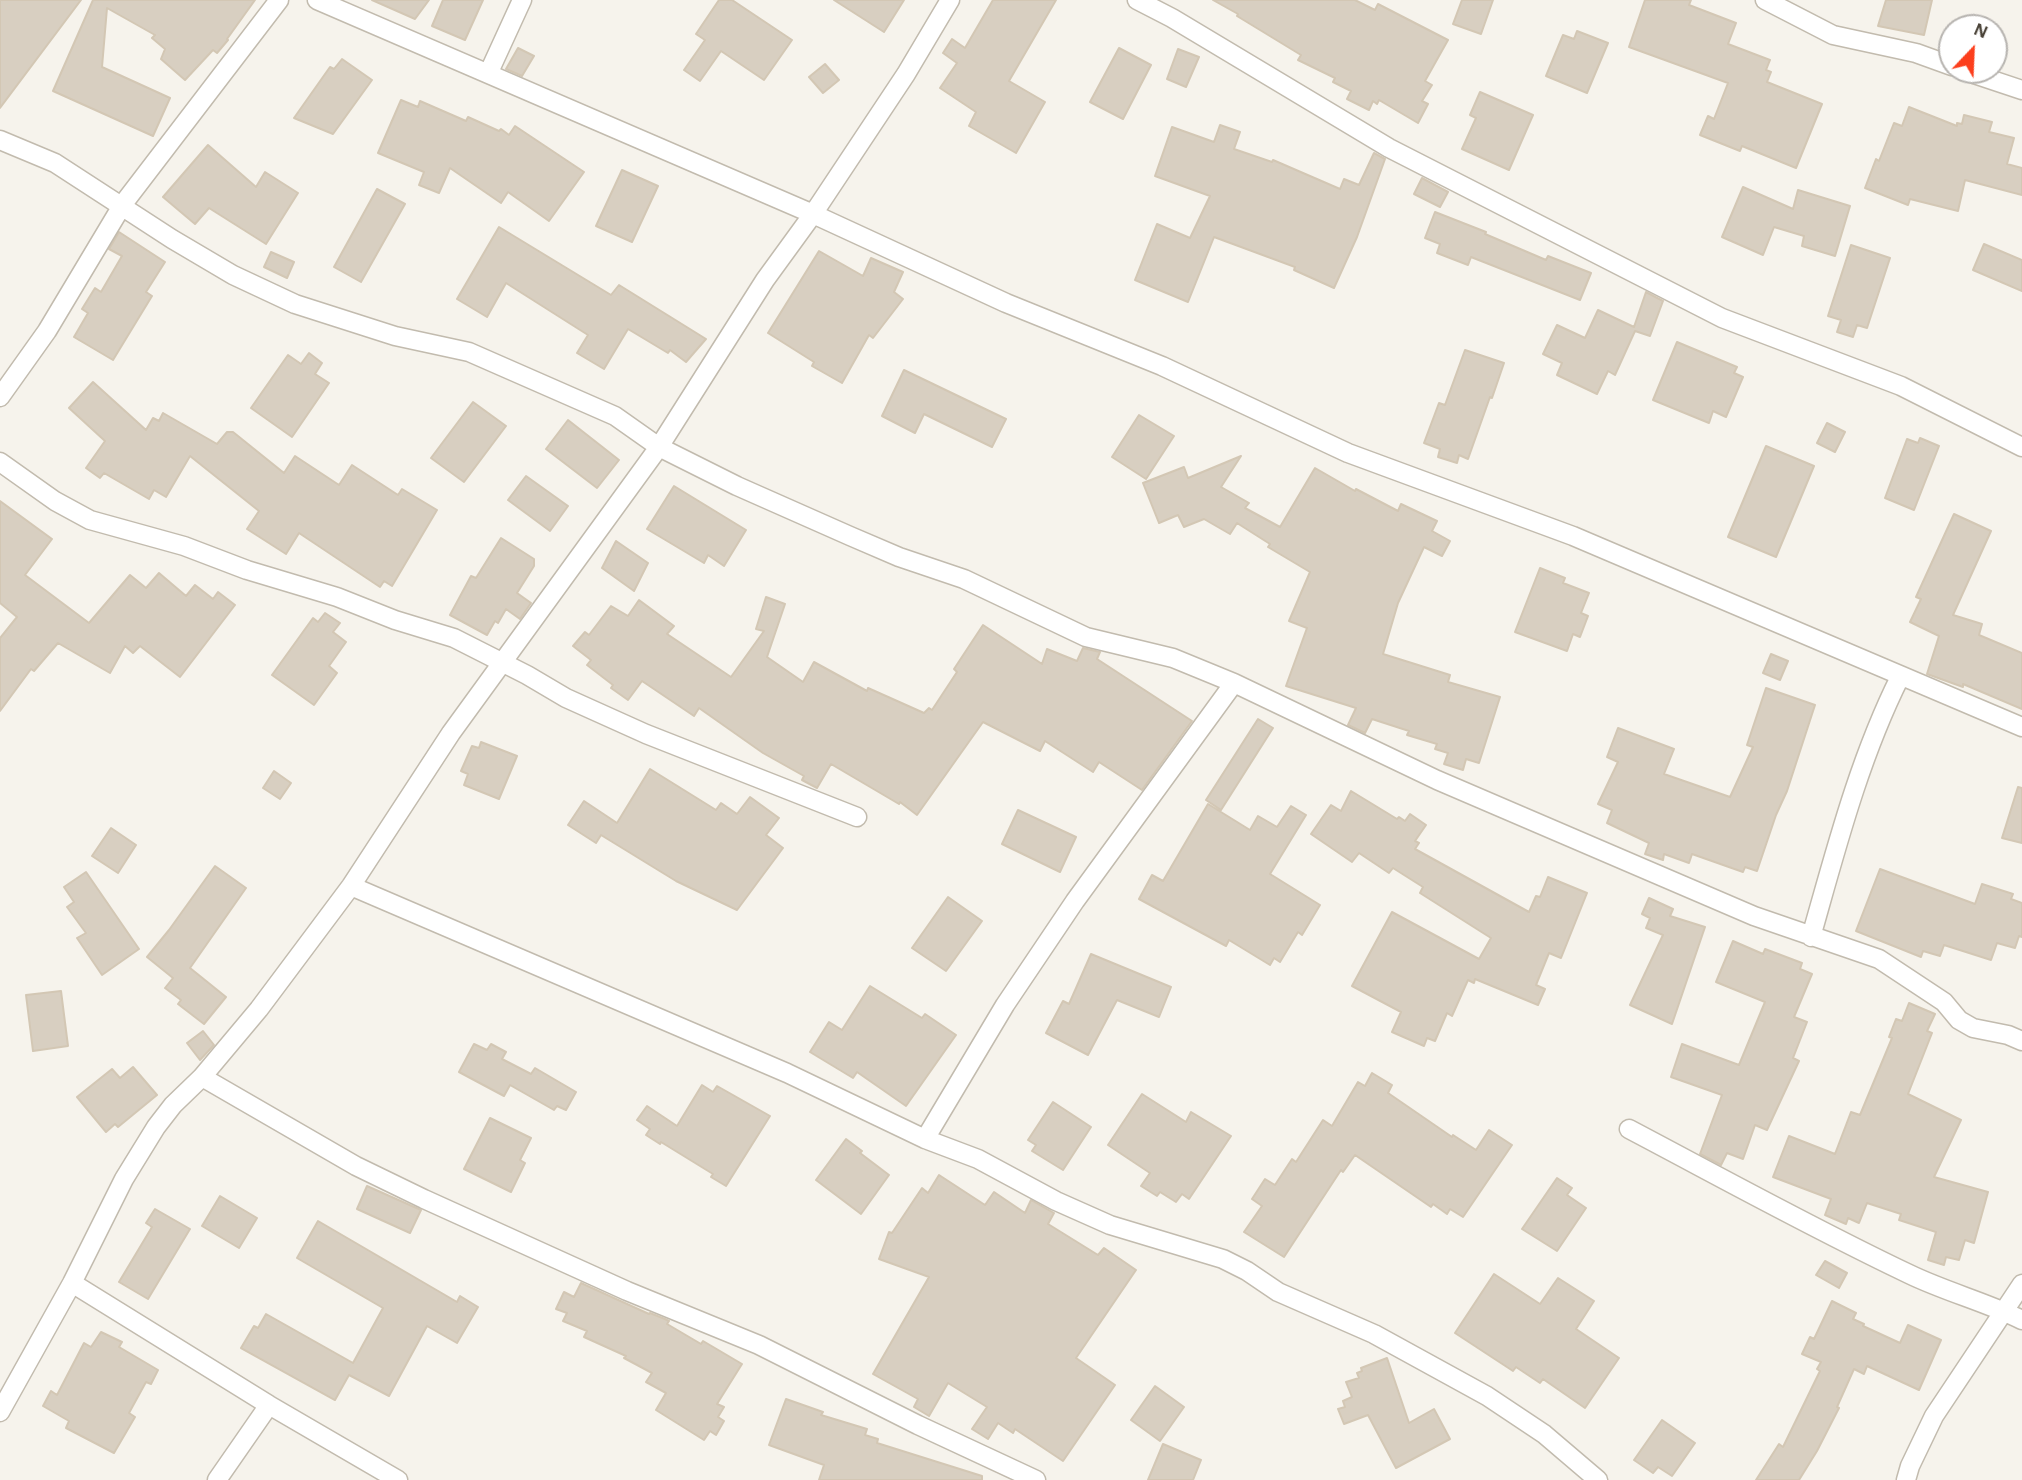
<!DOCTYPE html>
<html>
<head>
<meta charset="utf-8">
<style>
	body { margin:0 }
	#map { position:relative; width:2022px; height:1480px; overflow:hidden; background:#f6f3ec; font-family:"Alegreya Sans",sans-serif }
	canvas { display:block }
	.north { position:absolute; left:1938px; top:14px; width:70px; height:70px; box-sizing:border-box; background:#fff; border:2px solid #b7b4b0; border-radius:50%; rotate:23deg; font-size:19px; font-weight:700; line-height:28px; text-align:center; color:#4b4439 }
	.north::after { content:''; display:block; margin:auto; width:24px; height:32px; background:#fc3f1d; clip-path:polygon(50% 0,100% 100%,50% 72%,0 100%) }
</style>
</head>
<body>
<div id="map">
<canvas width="2022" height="1480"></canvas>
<div class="north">N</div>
</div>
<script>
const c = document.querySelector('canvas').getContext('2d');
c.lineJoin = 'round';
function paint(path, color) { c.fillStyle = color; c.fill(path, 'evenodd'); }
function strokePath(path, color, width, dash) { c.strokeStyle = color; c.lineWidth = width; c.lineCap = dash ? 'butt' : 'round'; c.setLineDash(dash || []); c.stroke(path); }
const building = new Path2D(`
	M0 0H81L0 108Z
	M93 0H255L227 39 228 40 217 53 213 50 185 80 161 59 165 49 152 38 155 35 107 8 102 67 170 98 153 136 53 91Z
	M372 0H429L415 19Z
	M443 0H483L465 40 432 26Z
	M719 0H732L792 40 764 80 721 51 700 81 684 70 705 40 696 34Z
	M834 0H904L884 32Z
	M993 0H1056L1009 81 1045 102 1016 153 969 126 976 112 940 88 957 63 943 53 952 39 965 48Z
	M1213 0H1355L1375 10 1378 4 1448 40 1425 81 1432 85 1422 101 1428 104 1418 123 1379 100 1377 104 1373 101 1369 110 1347 99 1351 91 1333 82 1335 78 1298 60 1301 55 1237 16 1238 14Z
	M1462 0H1493L1481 34 1453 24Z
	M1645 0H1691L1689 5 1736 23 1728 44 1770 60 1766 70 1771 72 1767 82 1822 104 1796 168 1742 146 1740 151 1700 135 1708 116 1714 119 1728 83 1629 47Z
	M1886 0H1932L1924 35 1878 26Z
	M1577 31 1608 43 1587 93 1546 76 1563 35 1574 39Z
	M518 48 534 56 522 76 506 69Z
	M1119 48 1151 65 1123 119 1090 102Z
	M1178 49 1199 57 1186 87 1167 79Z
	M342 59 372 80 333 134 294 118 330 67 334 69Z
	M825 64 839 80 823 93 809 77Z
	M1480 92 1533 115 1509 170 1462 149 1476 118 1470 115Z
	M401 100 418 107 420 101 466 121 468 117 499 131 501 129 509 135 515 126 584 172 549 221 508 192 501 203 450 168 439 193 419 185 424 172 378 153Z
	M1909 107 1957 126V123L1962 124 1964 115 1992 122 1989 132 2014 138 2007 164 2022 168V195L1965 180 1958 211 1910 199 1908 205 1865 188 1876 159 1879 161 1894 123 1902 126Z
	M1220 125 1240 132 1234 149 1272 162 1273 160 1340 189 1344 179 1359 185 1374 153 1385 159 1357 237 1334 288 1294 270 1295 267 1214 237 1188 302 1135 280 1157 224 1190 238 1210 196 1155 176 1172 127 1214 142Z
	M208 145 256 187 265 172 298 193 266 244 209 208 195 224 163 197Z
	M622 170 658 186 632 242 596 226Z
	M1422 178 1448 192 1440 207 1414 194Z
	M1743 187 1793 209 1798 190 1850 206 1835 256 1802 246 1804 236 1774 227 1763 255 1722 237Z
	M377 189 405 204 361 282 334 267Z
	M1435 212 1486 232 1485 234 1546 260 1548 256 1591 273 1580 300 1471 257 1468 265 1437 253 1440 244 1425 238Z
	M499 227 611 295 619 285 706 339 686 362 670 350 668 353 628 329 604 369 577 353 588 335 506 283 487 317 457 299Z
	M119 232 165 262 146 292 152 296 113 360 74 337 88 313 82 309 95 288 101 292 122 256 109 249Z
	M1984 244 2022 260V291L1973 270Z
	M1851 245 1890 258 1867 328 1857 325 1853 337 1837 332 1841 320 1828 316Z
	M819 251 863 276 871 258 903 272 894 292 903 299 873 338 869 335 842 383 812 366 814 362 768 333Z
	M271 252 294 262 287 278 264 267Z
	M1646 292 1663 301 1650 336 1635 331 1615 375 1608 371 1597 394 1557 375 1562 363 1543 354 1557 325 1585 338 1598 310 1634 327Z
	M1677 342 1737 367 1734 373 1743 377 1726 417 1713 411 1709 423 1653 400Z
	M1465 350 1504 363 1492 398 1490 397 1468 459 1459 455 1457 463 1438 457 1440 449 1424 443 1439 403 1445 405Z
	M309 353 322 363 315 374 329 383 292 437 251 408 288 355 301 364Z
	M904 370 1006 419 992 447 924 414 915 433 882 416Z
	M93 382 146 430 153 418 159 421 163 413 217 444 227 432H233L284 473 295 456 339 485 352 465 398 495 402 489 437 510 392 586 384 581 380 587 299 533 286 554 247 529 259 511 190 456 166 497 154 490 149 499 104 473 100 478 86 468 105 441 69 408Z
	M473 402 506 426 464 482 431 458Z
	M1139 415 1174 436 1146 479 1112 457Z
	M568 420 619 460 597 488 546 449Z
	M1827 423 1845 432 1835 452 1817 443Z
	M1920 438 1939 446 1914 510 1885 498 1907 439 1918 443Z
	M1766 446 1814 466 1776 557 1728 537Z
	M1241 456 1221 487 1249 503 1245 508 1280 527 1315 468 1355 491 1356 489 1398 511 1401 504 1437 521 1432 531 1450 541 1442 556 1424 547 1398 603 1383 654 1450 675 1448 682 1500 697 1479 763 1466 759 1463 770 1444 764 1448 753 1435 749 1437 744 1407 735 1409 731 1372 719 1365 733 1348 725 1356 708 1286 686 1307 628 1289 621 1310 572 1268 547 1270 544 1237 523 1230 534 1204 519 1184 527 1178 515 1159 523 1143 483 1184 467 1188 478Z
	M526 476 568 506 550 531 508 500Z
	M674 486 746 530 724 566 708 555 704 563 647 529Z
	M0 501 52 539 25 575 89 623 130 575 146 588 159 573 186 596 195 585 213 599 218 592 235 605 180 677 140 646 133 653 125 646 110 673 58 643 34 671 31 669 0 711V638L17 617 0 603Z
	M1954 514 1991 531 1953 615 1982 624 1979 635 2022 653V709L1963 684V687L1927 674 1939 636 1910 622 1921 599 1916 597Z
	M501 538 534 559V566L517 593 531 603 520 619 506 609 498 623 495 621 487 635 450 615 471 576 476 578Z
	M616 541 648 563 634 591 602 568Z
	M1540 568 1565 578 1563 583 1589 593 1581 613 1588 616 1580 637 1573 634 1567 651 1515 632Z
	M766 597 785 604 767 657 803 682 814 662 867 691 868 688 924 713 929 708 932 710 957 672 954 669 983 625 1042 664 1047 649 1077 661 1083 648 1100 652 1097 659 1192 721 1142 790 1099 762 1093 772 1045 741 1040 751 983 722 917 815 900 802 899 804 831 764 817 788 802 780 804 776 763 753 699 708 694 716 642 681 628 700 611 688 613 685 587 665 591 660 573 646 585 632 589 635 611 606 628 616 639 600 674 626 667 634 731 677 764 631 756 629Z
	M325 613 340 623 333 632 346 642 329 666 337 673 314 705 272 675 313 618 318 622Z
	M1771 654 1788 661 1780 680 1763 673Z
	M1766 688 1815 705 1787 791 1776 815 1757 871 1745 867 1743 872 1692 854 1689 863 1664 854 1663 860 1645 854 1649 843 1607 823 1612 810 1598 804 1618 762 1607 757 1618 728 1674 749 1664 774 1730 797 1753 747 1747 745Z
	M1258 719 1273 728 1221 810 1206 800Z
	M481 742 517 756 499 799 464 785 468 774 461 771 472 746 479 748Z
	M650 769 716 810 721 803 737 814 750 797 779 818 766 835 783 848 737 910 676 881 601 835 596 843 568 825 584 801 617 823Z
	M274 771 291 783 280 799 263 788Z
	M2018 787 2022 788V843L2002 838Z
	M1351 791 1397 819 1399 817 1405 821 1410 814 1426 825 1415 841 1419 843 1415 849 1529 912 1536 896 1540 897 1548 877 1587 893 1561 958 1549 953 1536 985 1545 989 1538 1005 1475 979 1474 983 1468 980 1452 1016 1447 1013 1435 1041 1427 1038 1424 1046 1392 1032 1401 1012 1352 986 1392 912 1479 959 1491 938 1420 893 1423 887 1393 868 1389 873 1359 853 1352 862 1311 834 1331 805 1341 811Z
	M1208 804 1250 830 1258 816 1277 827 1291 806 1306 815 1270 874 1320 905 1302 935 1298 932 1280 962 1274 958 1270 965 1229 940 1226 946 1139 899 1152 875 1163 881Z
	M1018 810 1076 837 1060 872 1002 844Z
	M111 828 136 845 118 873 92 856Z
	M215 866 246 888 190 968 226 997 204 1024 178 1004 181 1000 165 988 173 978 147 957 169 930Z
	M1880 869 1975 904 1982 884 2013 894 2011 899 2022 903V937L2019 936 2015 948 1997 943 1991 960 1944 945 1940 956 1923 951 1921 957 1856 931Z
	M86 872 139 949 102 975 77 938 86 933 67 907 74 902 64 887Z
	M948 897 982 921 946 971 912 948Z
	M1649 898 1673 909 1670 916 1705 927 1672 1024 1630 1005 1663 935 1646 928 1650 918 1642 914Z
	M1733 941 1763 954 1765 949 1802 963 1800 969 1812 974 1794 1017 1807 1022 1793 1058 1799 1061 1767 1130 1755 1125 1743 1159 1727 1153 1721 1165 1700 1154 1722 1095 1671 1077 1682 1044 1739 1065 1765 1002 1716 982Z
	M1091 954 1171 987 1159 1017 1117 1000 1088 1055 1046 1033 1063 1001 1069 1004Z
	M870 986 922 1018 925 1014 956 1035 906 1106 857 1072 853 1078 810 1052 829 1022 842 1030Z
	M61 991 68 1046 33 1051 26 995Z
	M1909 1003 1935 1014 1927 1031 1932 1033 1908 1094 1961 1120 1934 1177 1988 1192 1974 1243 1965 1240 1959 1260 1946 1257 1944 1265 1928 1260 1936 1232 1899 1220 1901 1214 1867 1203 1859 1223 1848 1218 1846 1224 1825 1215 1831 1199 1773 1177 1789 1136 1835 1154 1851 1112 1860 1115 1892 1038 1889 1037 1896 1019 1902 1021Z
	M203 1031 214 1045 200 1060 187 1043Z
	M474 1044 487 1050 491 1044 506 1052 502 1059 531 1074 535 1068 576 1092 566 1110 557 1106 554 1110 510 1085 504 1096 459 1072Z
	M133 1067 157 1095 118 1127 115 1124 106 1132 77 1097 112 1069 120 1078Z
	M1372 1073 1392 1085 1388 1093 1452 1137 1453 1135 1476 1150 1489 1130 1512 1145 1463 1217 1450 1209 1447 1214 1433 1204 1431 1207 1355 1155 1343 1172 1341 1170 1284 1257 1244 1232 1262 1206 1252 1199 1265 1179 1275 1185 1292 1159 1296 1162 1323 1120 1332 1126 1358 1082 1365 1086Z
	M702 1085 713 1092 717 1086 770 1116 726 1186 711 1177 713 1174 661 1142 660 1144 646 1135 650 1129 637 1120 647 1106 677 1126Z
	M1142 1094 1186 1122 1191 1112 1231 1136 1189 1199 1182 1194 1176 1202 1160 1192 1157 1196 1141 1186 1150 1173 1108 1145Z
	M1053 1102 1091 1127 1063 1170 1032 1151 1036 1145 1028 1140Z
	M490 1118 531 1138 520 1160 525 1163 511 1192 464 1169Z
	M846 1139 862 1151 860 1153 889 1175 861 1214 816 1180Z
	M939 1175 985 1205 994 1192 1025 1213 1031 1200 1054 1213 1048 1224 1098 1255 1104 1248 1136 1270 1076 1358 1115 1385 1063 1461 1015 1429 1013 1433 998 1423 988 1439 972 1429 987 1407 948 1383 929 1416 914 1407 918 1399 873 1374 929 1277 879 1259 889 1232 892 1233 922 1188 928 1193Z
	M1557 1178 1572 1188 1567 1195 1586 1208 1557 1251 1522 1229Z
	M367 1186 421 1210 410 1233 357 1209Z
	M220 1196 257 1218 239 1248 202 1226Z
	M155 1209 190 1229 148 1299 119 1282 152 1227 146 1223Z
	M318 1221 457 1302 460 1296 478 1307 457 1343 427 1326 389 1396 349 1375 335 1400 241 1348 254 1326 258 1328 266 1314 353 1363 383 1308 297 1258Z
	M1825 1261 1847 1273 1839 1288 1816 1275Z
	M1494 1274 1540 1304 1558 1278 1594 1301 1576 1329 1619 1358 1585 1408 1543 1379 1540 1383 1516 1367 1513 1371 1455 1333Z
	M581 1283 649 1314 650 1313 665 1319 669 1321 667 1324 701 1344 703 1341 742 1364 717 1404 724 1407 718 1417 724 1421 716 1435 710 1431 704 1440 656 1410 666 1393 646 1382 652 1373 624 1358 626 1356 584 1337 587 1331 563 1321 567 1313 556 1309 564 1292 574 1297Z
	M1832 1301 1856 1313 1853 1319 1864 1324 1863 1326 1900 1343 1908 1325 1941 1340 1919 1390 1867 1366 1864 1374 1854 1369 1837 1407 1839 1408 1817 1451 1799 1480H1756L1779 1444 1783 1447 1820 1371 1817 1369 1821 1362 1802 1354 1810 1337 1814 1339Z
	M101 1332 122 1342 119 1347 158 1370 151 1384 146 1382 129 1413 135 1417 114 1453 66 1428 69 1421 43 1406 51 1391 57 1395 84 1343 91 1347Z
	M1387 1358 1409 1423 1434 1409 1450 1439 1396 1468 1368 1415 1344 1424 1338 1409 1345 1407 1343 1401 1352 1397 1346 1382 1359 1378 1357 1373 1362 1371 1361 1368Z
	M1155 1386 1184 1407 1160 1441 1131 1420Z
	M786 1399 823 1412 821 1415 867 1429 865 1435 878 1439 877 1443 982 1476V1480H819L824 1465 769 1445Z
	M1662 1420 1695 1443 1672 1476 1658 1467 1653 1473 1634 1460Z
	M1163 1444 1201 1460 1193 1480H1148Z`);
const minor = new Path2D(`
	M317 0 813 214 1006 303 1162 366 1348 453 1573 536 2022 727
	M1137 0 1172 18 1389 148 1722 318 1901 386 2022 447
	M1765 0 1833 35 1916 53 1952 66
	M1962 70 2022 90
	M489 72 522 0
	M0 140 55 163 172 239 233 275 295 304 395 336 469 352 615 416 659 447 737 486 850 536 899 557 964 579 1086 637 1173 658 1234 683 1437 780 1754 916 1879 959 1944 1002 1959 1020 1973 1028 2008 1035 2022 1041
	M0 397 47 331 123 204 279 0
	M0 462 55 501 90 520 184 546 247 570 337 597 395 620 454 638 527 675 566 698 646 734 857 817
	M351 886 787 1073 925 1139 978 1159 1056 1201 1110 1225 1223 1259 1247 1271 1278 1292 1374 1334 1487 1396 1544 1434 1598 1480
	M1811 937C1836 849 1859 759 1900 677
	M202 1077 356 1166 424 1199 627 1291 759 1345 918 1425 1036 1480
	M1629 1129C1722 1178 1814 1229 1909 1274 1946 1292 1986 1302 2022 1320
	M925 1139 1005 1005 1075 901 1234 683
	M72 1283 269 1405 398 1480
	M0 1412 72 1283 124 1179 156 1127 173 1105 202 1077 259 1009 351 886 451 733 659 447 765 280 813 214 906 74 950 0
	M217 1480 269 1405
	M1906 1480 1910 1466 1934 1416 2022 1284`);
paint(building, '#d8cfc1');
strokePath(building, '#d3c7b4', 2);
strokePath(minor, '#c2bbae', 21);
strokePath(minor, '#fff', 18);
</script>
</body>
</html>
